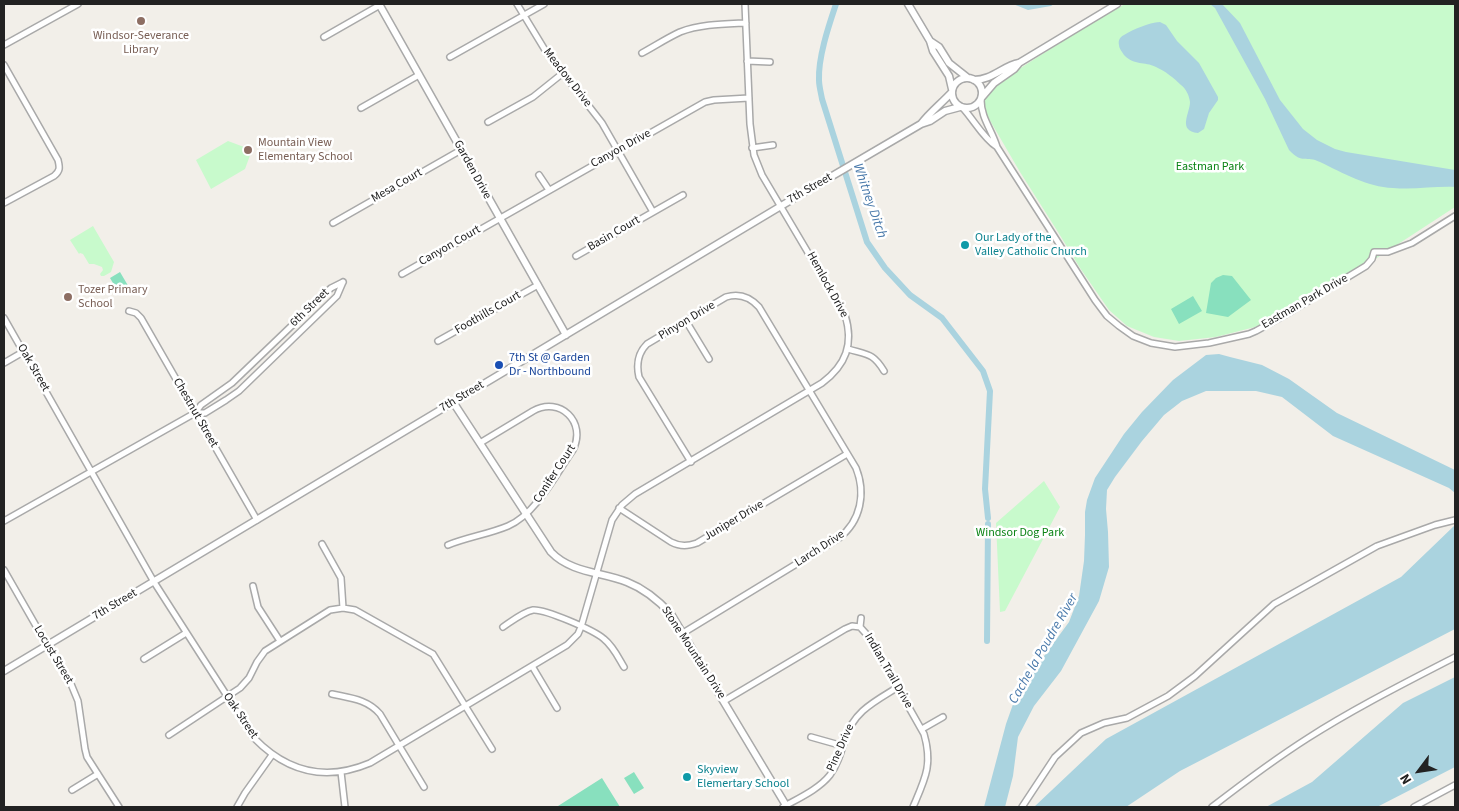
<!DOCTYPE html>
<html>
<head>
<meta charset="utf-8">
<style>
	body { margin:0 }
	#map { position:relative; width:1459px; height:811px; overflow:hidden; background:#f2efe9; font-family:"Source Sans 3",sans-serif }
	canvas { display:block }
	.frame { position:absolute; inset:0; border:5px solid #222; pointer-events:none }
	.north { position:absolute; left:1394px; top:746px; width:50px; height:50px; -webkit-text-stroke:4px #fff; paint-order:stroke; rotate:239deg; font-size:14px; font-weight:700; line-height:20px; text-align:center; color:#222 }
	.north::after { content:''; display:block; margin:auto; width:18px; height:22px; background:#222; clip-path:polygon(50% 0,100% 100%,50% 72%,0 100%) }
</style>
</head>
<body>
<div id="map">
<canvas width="1459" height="811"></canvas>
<div class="frame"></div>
<div class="north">N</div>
</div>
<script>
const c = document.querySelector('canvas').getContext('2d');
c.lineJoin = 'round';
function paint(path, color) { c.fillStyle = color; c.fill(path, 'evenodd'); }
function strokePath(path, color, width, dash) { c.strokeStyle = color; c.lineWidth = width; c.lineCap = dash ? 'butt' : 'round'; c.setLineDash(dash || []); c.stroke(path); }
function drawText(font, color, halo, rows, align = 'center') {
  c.font = font + ' "Source Sans 3",sans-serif'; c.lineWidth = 5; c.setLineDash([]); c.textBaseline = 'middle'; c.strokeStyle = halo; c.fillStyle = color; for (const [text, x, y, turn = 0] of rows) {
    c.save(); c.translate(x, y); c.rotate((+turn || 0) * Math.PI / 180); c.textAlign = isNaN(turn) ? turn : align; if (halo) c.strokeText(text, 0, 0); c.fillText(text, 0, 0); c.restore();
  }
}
const park = new Path2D(`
	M1125 4H1455V207L1363 267 1283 314 1255 327 1216 337 1179 341 1154 337 1127 326 1109 310 1080 268 1058 232 1020 172 978 100 980 94 1083 28Z
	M228 141 252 150 245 169 211 189 196 160Z
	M93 226 114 262 111 272 104 276H101L100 274 103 270 102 267 94 264H89L83 254 80 253 79 254 70 240Z
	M1044 481 1060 507 1005 611 1000 612 996 523Z`);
const pitch = new Path2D(`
	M120 272 130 289 120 295 110 278Z
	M1223 275 1232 276 1251 300 1228 317 1206 313 1211 283 1216 278Z
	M1193 296 1202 311 1179 324 1171 309Z
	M634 772 644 788 634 794 624 778Z
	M602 778 620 807H559L558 806Z`);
const water = new Path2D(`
	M1013 4H1054L1051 6 1028 10Z
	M1210 4H1222L1240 23 1280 100 1303 129 1317 140 1335 149 1346 152 1455 170V187C1435 186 1414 190 1393 188 1367 187 1343 173 1320 162 1306 155 1303 165 1289 150L1265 99 1215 8Z
	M1160 22 1166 25 1177 41 1199 63 1218 97V100L1209 113 1204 129 1198 133C1177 131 1190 113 1190 102 1189 95 1186 89 1181 85 1174 78 1165 71 1156 67 1144 61 1135 66 1124 55 1122 52 1119 48 1119 45 1118 40 1120 37 1124 35 1134 29 1148 23 1160 22Z
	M1219 354 1230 357 1262 365 1289 379 1337 413 1455 470V493L1449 488 1333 436 1282 397 1256 391H1206L1182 401 1164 415 1142 441 1115 477 1107 490 1106 509 1108 532 1109 567 1099 601 1061 671 1034 706 1018 737 1013 776 1005 807H984L1006 724 1017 693 1069 622 1079 596 1084 561 1085 535V512L1087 500 1095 478 1124 434 1142 412 1173 380 1206 355Z
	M1455 525V629L1180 771 1126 807H1034L1106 739 1401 577Z
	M1455 677V767L1377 807H1266L1312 782 1403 703Z`);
const canal = new Path2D(`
	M836 4C829 25 818 57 819 80 819 86 821 93 822 99L867 242 885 268 910 295 942 318 983 371 990 391 985 489 988 518
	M987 641 988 524`);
const minor = new Path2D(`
	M517 4 545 50 602 123 653 212
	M324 37 380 5
	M4 45 78 4
	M642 53C655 46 667 38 680 32 701 24 724 24 746 23
	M450 57 544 4
	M747 61 770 62
	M4 65 58 160C60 168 60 171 54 176L4 203
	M981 100C981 118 992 130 997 147L1095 300 1107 316 1119 326 1133 336 1151 343 1175 347 1209 343 1249 334 1256 331 1285 315 1366 266 1372 259 1374 252H1388L1412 243 1455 216
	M962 107C974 120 983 138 997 147
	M361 108 419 75
	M488 122 533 97 563 73
	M752 148 773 145
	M539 175 549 190
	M333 223 461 150
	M576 256 683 195
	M402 274 705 102 714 100 749 98
	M129 311 136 313 141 318 257 520
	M4 318 154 582 254 738C287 772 325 782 370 763L567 645 578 634 581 627 612 520 622 505 635 494 822 383C846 365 854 344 845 315L762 175 754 155 750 124 745 4
	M686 321 709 359
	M438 341 538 285
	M848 349C868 355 873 353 884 371
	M4 363 23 352
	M195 413H205L226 400 239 391 337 296 343 282
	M619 508 671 542C681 547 688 546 697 543L847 454
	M4 521 195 413 201 405 232 383 331 288 343 282
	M322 544 341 578 343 608
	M448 545C468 537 489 534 508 526 536 514 556 474 573 450 587 422 560 396 533 411L480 443
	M4 570 47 645 71 684 78 701 85 749 87 757 119 807
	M253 586 258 607 280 641
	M503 627C512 621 523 612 533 610 545 609 594 630 604 639 613 646 618 657 624 667
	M860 627 861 618
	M683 633 839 538C861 521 866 493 856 468L759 307C750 297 739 293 726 297L647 344C638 353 636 364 639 377L691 462
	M144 659 186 633
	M532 666 557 708
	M332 694C350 698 367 699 380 714L424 787
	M724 701 845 629 852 626 860 627 869 637 924 734C933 765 925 779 913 807
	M922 729 943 717
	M169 735 240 688 249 678 257 662 265 651 330 610 343 608 355 610 433 654 492 749
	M811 737 843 746
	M341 772 345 807
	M72 790 98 774
	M237 807 245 793 272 755
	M783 807C799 798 819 789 830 775 838 764 841 752 845 739 854 711 874 702 898 687
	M1022 807 1055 757 1081 733 1104 723 1127 718 1168 696 1195 676 1274 604 1377 546 1435 525 1455 520
	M1212 807C1243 783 1275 759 1308 738 1355 708 1405 683 1455 657
	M1414 807 1455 785`);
const tertiary = new Path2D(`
	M379 4 566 335
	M908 4 930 41 933 51 949 76 952 89
	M930 41 939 47 949 63 968 78
	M952 93a15 15 0 1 1 30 0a15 15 0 1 1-30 0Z
	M974 80C992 80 1003 66 1019 63L1117 4
	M982 97 994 83 1014 69 1019 63
	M921 124C930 112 942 103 952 92
	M453 402 551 552C571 573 602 572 627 582 645 589 658 600 671 614L787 807
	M4 671 781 206 921 124 930 121 945 111 960 107`);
const markers = [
	[141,21,5,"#8d6e63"],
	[248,150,5,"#8d6e63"],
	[965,245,5,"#0f9aa8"],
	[68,297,5,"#8d6e63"],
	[499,365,5,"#1a4fb4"],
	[687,777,5,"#0f9aa8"]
];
const educationNames = [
	["Windsor-Severance",141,36,"center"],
	["Library",141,50,"center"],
	["Mountain View",258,143],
	["Elementary School",258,157],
	["Tozer Primary",78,290],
	["School",78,304]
];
const streetNames = [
	["Meadow Drive",567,78,52],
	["Canyon Drive",621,149,-29],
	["Garden Drive",472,170,61],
	["Mesa Court",397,186,-30],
	["7th Street",810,189,-30],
	["Basin Court",614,234,-30],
	["Canyon Court",450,246,-30],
	["Hemlock Drive",827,285,61],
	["Eastman Park Drive",1305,302,-30],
	["6th Street",310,308,-44],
	["Foothills Court",488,313,-30],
	["Pinyon Drive",687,321,-31],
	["Oak Street",33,368,60],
	["7th Street",462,397,-31],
	["Chestnut Street",195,413,60],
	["Conifer Court",555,474,-57],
	["Juniper Drive",734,521,-31],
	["Larch Drive",820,549,-33],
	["7th Street",115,605,-31],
	["Stone Mountain Drive",693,653,57],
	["Locust Street",53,655,59],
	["Indian Trail Drive",888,671,60],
	["Oak Street",240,716,56],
	["Pine Drive",841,748,-66]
];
const parkNames = [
	["Eastman Park",1210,167],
	["Windsor Dog Park",1020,533]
];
const cultureNames = [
	["Our Lady of the",975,238],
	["Valley Catholic Church",975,252],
	["Skyview",697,770],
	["Elemertary School",697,784]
];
const transitNames = [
	["7th St @ Garden",509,358],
	["Dr - Northbound",509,372]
];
const waterNames = [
	["Whitney Ditch",869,201,71],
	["Cache la Poudre River",1044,649,-60]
];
paint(park, '#c8facc');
paint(pitch, '#88e0be');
paint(water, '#aad3df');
strokePath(canal, '#aad3df', 6);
strokePath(minor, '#a9a9a9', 8);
strokePath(tertiary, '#a9a9a9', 9);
strokePath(minor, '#fff', 5);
strokePath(tertiary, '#fff', 6);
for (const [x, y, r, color] of markers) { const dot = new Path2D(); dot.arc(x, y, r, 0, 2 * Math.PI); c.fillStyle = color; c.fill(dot); strokePath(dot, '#fff', 2); }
drawText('12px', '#785e54', '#fff', educationNames, 'left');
drawText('12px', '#222', '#fff', streetNames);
drawText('12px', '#0c8416', '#fff', parkNames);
drawText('12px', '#0d838f', '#fff', cultureNames, 'left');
drawText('12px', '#164399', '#fff', transitNames, 'left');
drawText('italic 14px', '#4a7aab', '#fff', waterNames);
</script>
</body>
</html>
